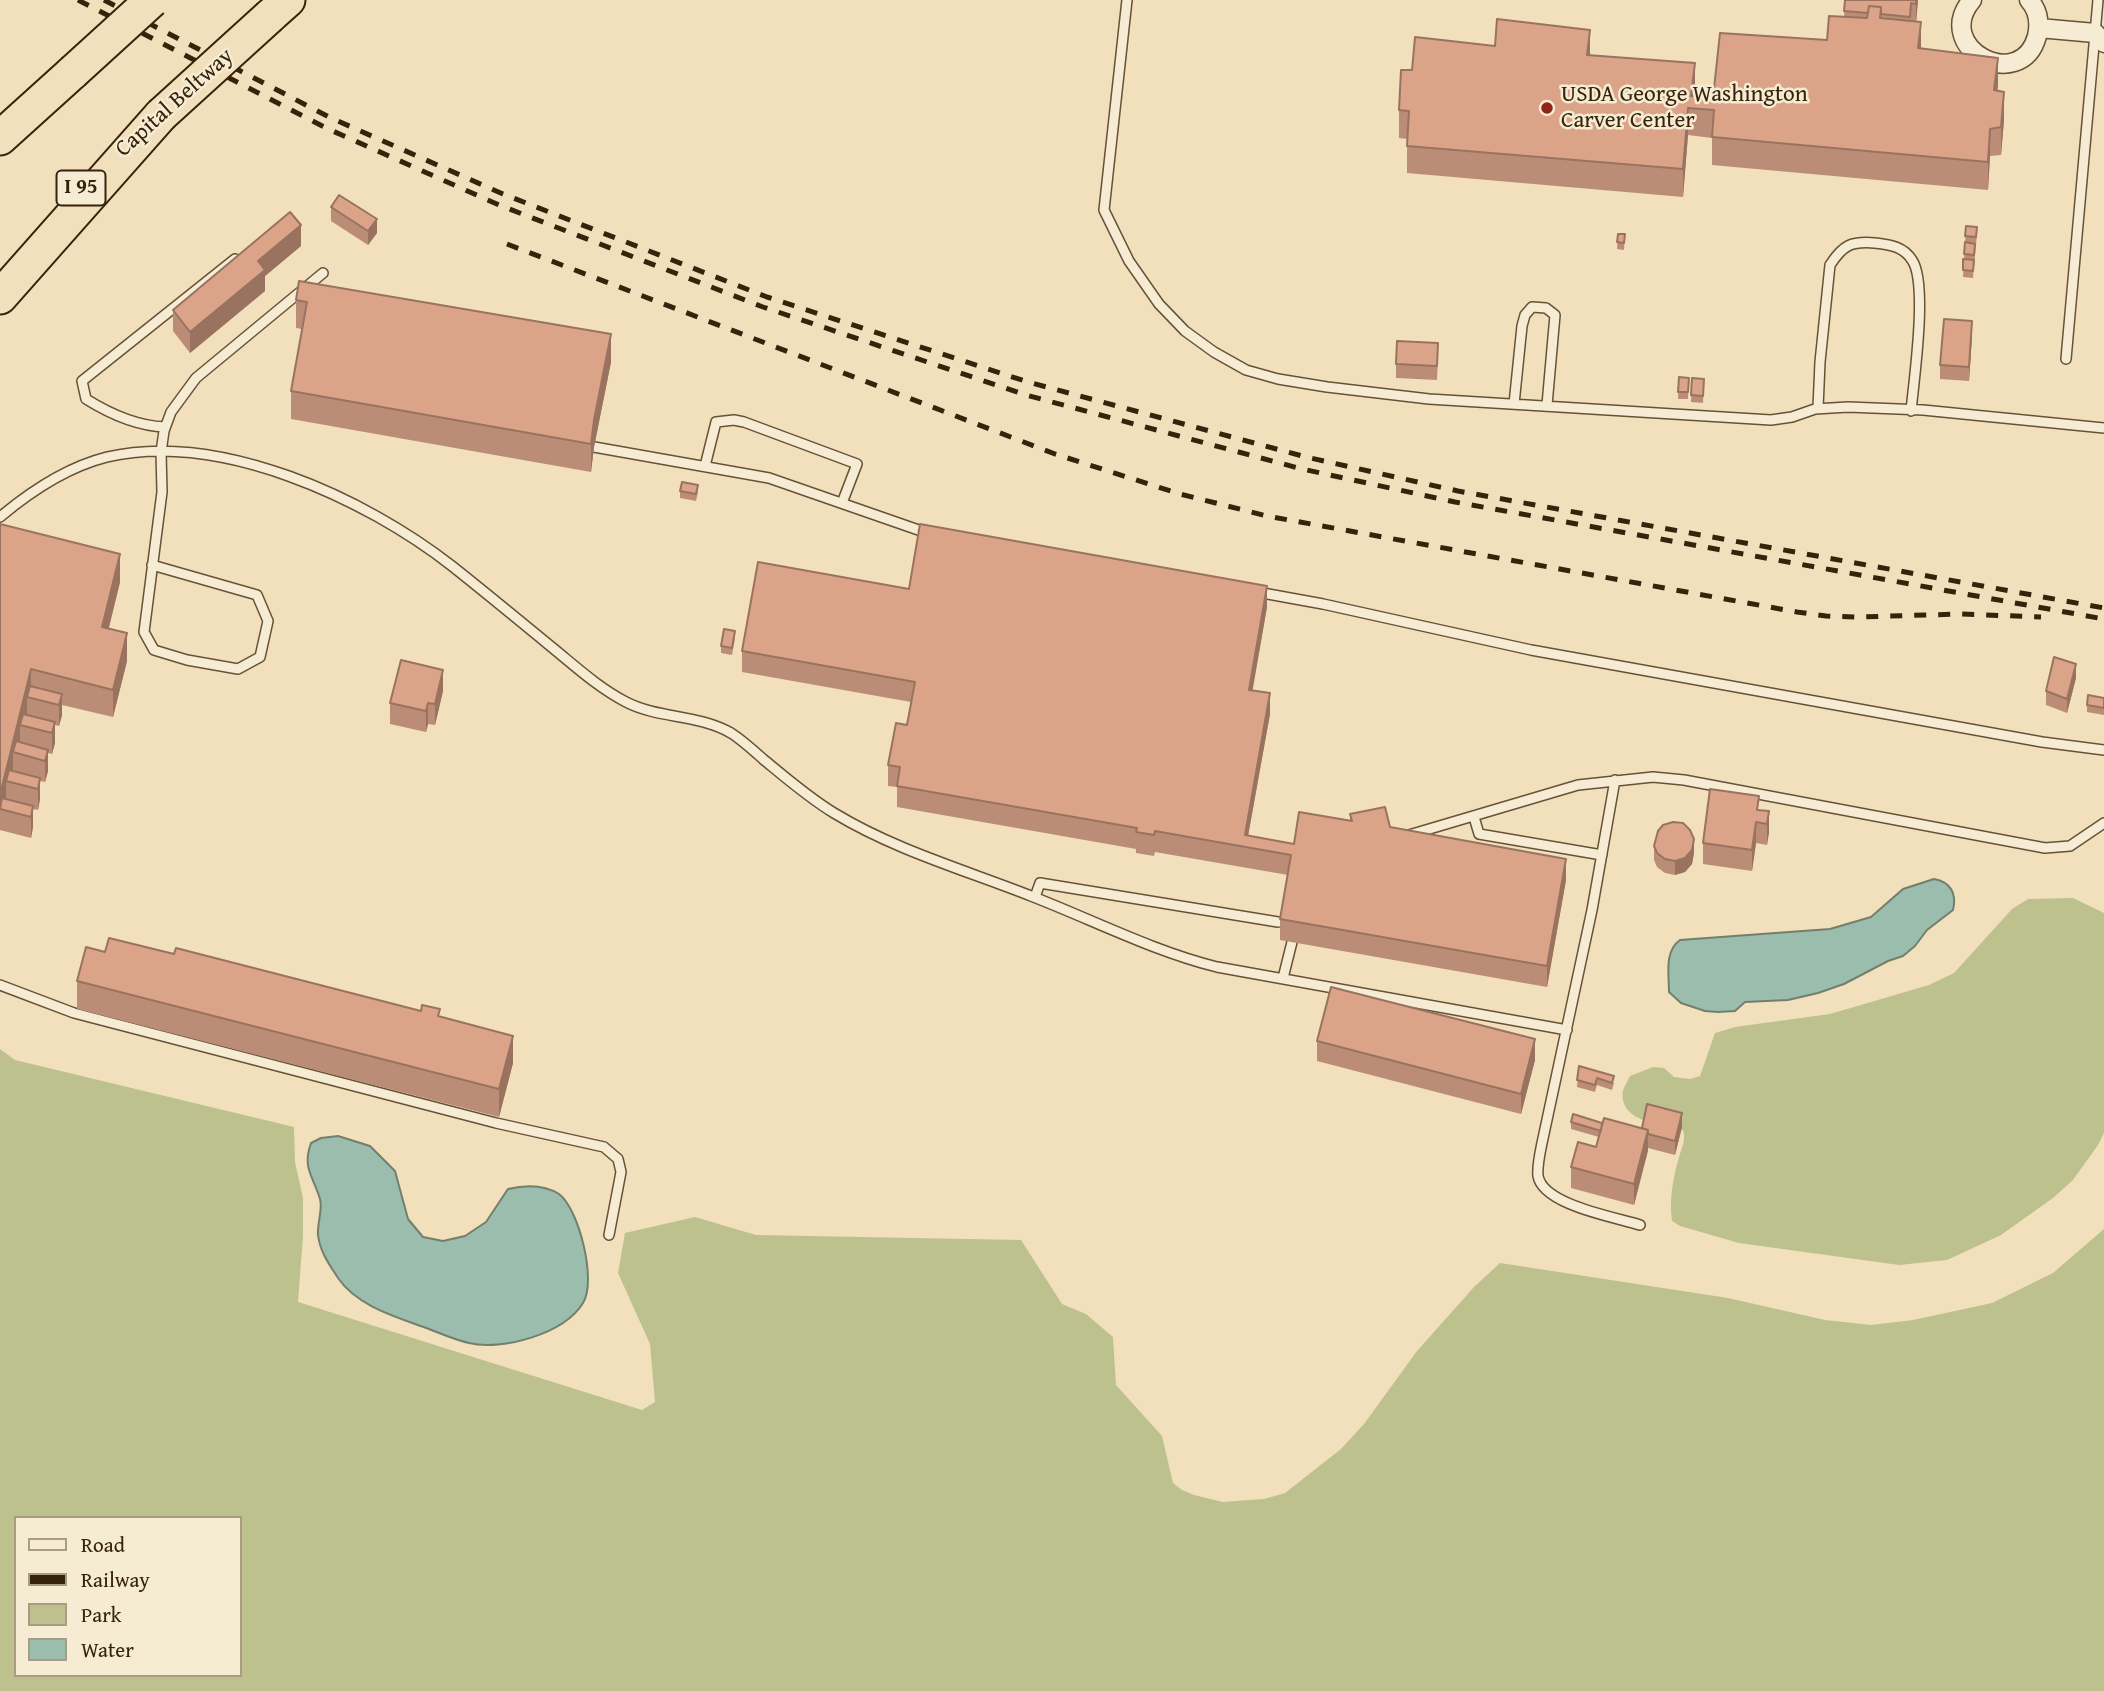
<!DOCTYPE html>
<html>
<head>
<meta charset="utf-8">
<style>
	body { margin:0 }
	#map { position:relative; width:2104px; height:1691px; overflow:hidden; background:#f1e0bb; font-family:"Gentium Book Plus",serif }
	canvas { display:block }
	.legend { position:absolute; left:14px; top:1516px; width:228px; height:161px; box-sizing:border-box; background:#f6ebd3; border:2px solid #aa9b83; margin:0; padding:9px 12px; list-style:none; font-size:21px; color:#37230b }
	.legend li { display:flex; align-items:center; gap:14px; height:35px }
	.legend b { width:35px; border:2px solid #aa9b83 }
</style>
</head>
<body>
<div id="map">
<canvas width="2104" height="1691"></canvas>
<ul class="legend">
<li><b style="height:9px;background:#f6ebd3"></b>Road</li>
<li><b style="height:9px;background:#37230b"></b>Railway</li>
<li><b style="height:19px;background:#bdc18d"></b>Park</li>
<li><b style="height:19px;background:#9bbdad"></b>Water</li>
</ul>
</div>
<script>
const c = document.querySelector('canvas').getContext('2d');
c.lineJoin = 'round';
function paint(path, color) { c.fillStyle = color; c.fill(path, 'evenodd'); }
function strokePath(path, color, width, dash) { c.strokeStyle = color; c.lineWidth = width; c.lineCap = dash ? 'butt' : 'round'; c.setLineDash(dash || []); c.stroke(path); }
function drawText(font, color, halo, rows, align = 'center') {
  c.font = font + ' "Gentium Book Plus",serif'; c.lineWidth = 5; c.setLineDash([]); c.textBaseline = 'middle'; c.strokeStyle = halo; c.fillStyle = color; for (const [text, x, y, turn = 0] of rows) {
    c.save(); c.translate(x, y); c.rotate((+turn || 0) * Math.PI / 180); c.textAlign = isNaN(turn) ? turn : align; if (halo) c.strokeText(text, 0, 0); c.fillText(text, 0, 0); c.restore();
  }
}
const green = new Path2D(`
	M2073 898 2104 913V1133L2098 1145 2073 1180 2053 1198 2001 1235 1947 1260 1899 1265 1739 1243 1680 1226 1672 1221C1669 1199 1673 1178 1679 1157 1682 1146 1686 1141 1683 1130 1663 1125 1618 1122 1623 1091 1624 1087 1628 1080 1630 1076L1653 1067 1664 1068 1674 1077 1690 1079 1700 1076 1715 1033 1735 1027 1830 1014 1929 985 1954 973 2012 909 2028 899Z
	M0 1049 15 1060 294 1127 295 1162 303 1198V1236L298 1302 642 1410 655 1402 650 1344 618 1273 625 1233 695 1217 756 1235 1021 1240 1062 1304 1086 1314 1113 1337 1116 1385 1162 1436 1173 1483 1182 1490 1194 1495 1223 1502 1264 1499 1285 1493 1341 1449 1364 1424 1417 1351 1474 1287 1500 1263 1728 1298 1825 1320 1871 1325 1913 1320 1992 1303 2053 1273 2104 1229V1691H0ZM16 1518H240V1675H16Z`);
const water = new Path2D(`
	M1934 879C1951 882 1957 894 1953 910L1927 930 1915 946 1903 956 1888 961 1844 984 1818 993 1788 1000 1745 1002 1735 1011 1718 1012 1705 1011 1681 1003 1669 992C1669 975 1664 951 1680 940L1830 929 1871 917 1903 889Z
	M338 1136 370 1146 395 1171 408 1219 423 1237 443 1241 465 1236 486 1222 508 1189C525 1185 543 1184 559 1194 579 1209 597 1281 583 1303 564 1334 502 1351 469 1343 455 1340 442 1334 429 1329 397 1317 358 1307 338 1278 329 1264 320 1252 318 1235 317 1223 323 1210 320 1199 313 1176 302 1168 311 1143L321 1138Z`);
const service = new Path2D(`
	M1127 0 1104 210 1129 261 1159 304 1185 331 1214 352 1246 370 1278 379 1327 387 1429 399 1771 420 1792 417 1815 409 1848 407 1923 410 2104 428
	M2066 359 2098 0
	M1514 404 1522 326 1525 315 1532 307 1546 308 1555 315 1547 405
	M1818 408 1820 362 1830 265C1843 245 1851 241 1875 243 1890 245 1903 246 1912 260 1928 283 1914 379 1911 411
	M165 427C138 426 110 414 86 399L82 381 235 259
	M594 447 769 478 930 534
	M705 466 716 422 734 420 744 422 857 464 842 503
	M0 517C31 491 67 467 107 457 220 431 365 498 452 566 486 593 520 621 554 649 576 667 599 688 626 702 659 719 698 714 731 733 742 740 753 750 763 759 786 778 809 798 834 813 895 850 965 870 1031 896 1093 920 1153 951 1217 967L1567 1030
	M152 565 257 595 268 621 260 657 238 669 187 660 154 650 144 632 162 492 161 452 164 431 171 412 196 378 323 273
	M1257 592 1323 604 1531 650 2042 742 2104 750
	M1615 780 1592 910 1542 1143C1540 1153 1537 1166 1538 1176 1543 1205 1615 1217 1640 1225
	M1474 817 1479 834 1602 855
	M1409 835 1578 785 1653 777 1684 780 2045 848 2070 846 2104 823
	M1035 897 1040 883 1278 922
	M1283 978 1292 942
	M0 985 74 1013 496 1123 604 1147 618 1159 621 1172 609 1235`);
const minor = new Path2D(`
	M1972 0C1931 48 2021 95 2037 36 2040 23 2038 10 2029 0
	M2039 28 2095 33 2104 43`);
const motorway = new Path2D(`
	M270 16 288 0
	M0 138 73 72
	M0 297 161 115`);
const rail = new Path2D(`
	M78 0 326 128 499 205 763 307 1026 395 1302 469 1455 502 2104 619
	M104 0 331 118 503 194 767 297 1028 382 1306 457 1458 491 2104 608
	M507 244 1055 454 1180 494 1267 516 1797 612 1826 616 1858 617 1961 614 2041 617`);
const motorwayBridge = new Path2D(`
	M73 72 152 0
	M161 115 270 16`);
const wall = new Path2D(`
	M1845 0H1918L1916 21 1921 48 1998 85 1997 91 2004 120 2001 155 1990 156 1988 190 1712 165V138L1688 135 1683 197 1407 173V139L1399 138V110L1412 70 1495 46 1590 55 1695 91 1694 96 1713 98 1827 40 1844 17Z
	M331 207 377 233 368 245 331 221Z
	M1966 226 1977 234 1973 278 1963 277Z
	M1618 234H1625L1624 250 1617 249Z
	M301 246 265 276V291L190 353 173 331V310Z
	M296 300 611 362 594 447 591 472 291 419V391L302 329 296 328Z
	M1972 335 1969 381 1940 379V365Z
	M1438 357 1437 380 1396 378V364Z
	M1679 377 1689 378 1688 399H1678Z
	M1692 378 1704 379 1703 403 1691 402Z
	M680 491 698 492 696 501 680 498Z
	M0 524 120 582 109 628 127 661 113 717 62 705V715L59 726 55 725V743L52 754 48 753V771L45 782 40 781V799L38 810 33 809V827L31 838 0 830Z
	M1267 607 1252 690 1270 714 1248 836 1294 844 1350 820V814L1390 827 1566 880 1547 987 1280 940V919L1288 875 1155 852 1154 856 1136 853V849L897 807V787L888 786V765L907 725 911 702 742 672V651Z
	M735 638 732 655 721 653V646Z
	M2076 678 2067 713 2046 705V691Z
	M443 691 435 725 428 724 426 732 390 724V703Z
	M2104 698V715L2087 712V705Z
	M1759 810 1769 811V832L1767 845 1756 843 1752 871 1703 864V843Z
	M1654 846 1694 853 1692 864 1685 872 1675 875 1665 873 1657 867 1654 860Z
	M105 952 440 1017 513 1063 499 1117 77 1009V981Z
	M1317 1041 1535 1060 1521 1114 1317 1061Z
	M1579 1066 1614 1083 1612 1090 1597 1085 1595 1092 1577 1087Z
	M1571 1122 1602 1123 1642 1128 1682 1127 1675 1155 1648 1148 1634 1205 1571 1188V1167L1596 1147 1599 1137 1571 1129Z`);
const shadedWall = new Path2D(`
	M1916 0H1918L1916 25Z
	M1921 22V50L1918 48Z
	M1590 30V58L1587 55Z
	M1998 58V85L1994 118V90Z
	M1695 63V91L1693 108 1691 96Z
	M2004 92V120L2001 155V127Z
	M1688 108V135L1683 197V169Z
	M1990 129V156L1988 190V162Z
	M377 219V233L368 245V231Z
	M301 225V246L265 276V291L190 353V332L258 261Z
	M1972 321V335L1969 381V367Z
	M611 334V362L594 447 591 472V444L594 420Z
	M120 554V582L102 654V627Z
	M1267 586V607L1249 711V690Z
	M127 633V661L113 717V690Z
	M2076 664V678L2067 713V699Z
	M31 669V697H27V714L24 726 20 725V742L17 753 13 752V769L10 782 6 781V797L3 810 0 809V795Z
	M443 670V691L435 725V704Z
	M1270 693V714L1246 847 1245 835Z
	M62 694V715L59 726V705Z
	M428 703V724L426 732V711Z
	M55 722V743L52 754V733Z
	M48 750V771L45 782V761Z
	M40 778V799L38 810V789Z
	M33 806V827L31 838V817Z
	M1769 811V832L1767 845V824Z
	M1756 822V843L1752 871V850Z
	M1694 839V853L1692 864 1685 872 1675 875V861Z
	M1566 859V880L1547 987V966Z
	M513 1036V1063L499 1117V1089Z
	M1535 1039V1060L1521 1114V1094Z
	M1682 1113V1127L1675 1155V1141Z
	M1648 1130V1151L1634 1205V1184Z`);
const building = new Path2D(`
	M1845 0H1916V4L1911 3 1910 17 1881 14V7L1869 6 1868 13 1844 11Z
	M1869 6 1881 7 1880 18 1921 22 1918 48 1998 58 1994 90 2004 92 2001 127 1990 129 1988 162 1712 137 1714 110 1688 108 1683 169 1407 146 1409 111 1399 110 1401 70H1412L1415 37 1495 46 1497 19 1590 30 1587 55 1695 63 1691 96 1713 98 1720 33 1827 40 1829 16 1867 18Z
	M339 195 377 219 368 231 331 207Z
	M290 212 301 225 258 261 265 270 190 332 173 310Z
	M1966 226 1977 227 1976 237 1965 236Z
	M1618 234H1625L1624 243 1617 242Z
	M1965 242 1975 244 1974 255 1964 254Z
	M1963 259 1974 260 1973 271 1963 270Z
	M299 281 611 334 594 420 591 444 291 391 307 302 296 300Z
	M1944 319 1972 321 1969 367 1940 365Z
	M1397 341 1438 343 1437 366 1396 364Z
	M1679 377 1689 378 1688 392H1678Z
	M1692 378 1704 379 1703 396 1691 395Z
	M682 482 698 485 696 494 680 491Z
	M0 524 120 554 102 627 127 633 113 690 31 669 0 795Z
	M920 524 1267 586 1249 690 1270 693 1245 835 1294 844 1299 812 1352 821 1350 814 1385 807 1390 827 1566 859 1547 966 1280 919 1291 855 1155 831 1154 835 1136 832 1137 828 897 786 900 767 888 765 896 723 907 725 915 682 742 651 758 562 909 589Z
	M724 629 735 631 732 648 721 646Z
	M2054 657 2076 664 2067 699 2046 691Z
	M401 660 443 670 435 704 428 703 426 711 390 703Z
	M30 686 62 694 59 705 27 697Z
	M2088 695 2104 698V708L2087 705Z
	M23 714 55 722 52 733 20 725Z
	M16 741 48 750 45 761 13 752Z
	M9 770 40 778 38 789 6 781Z
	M1710 789 1759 796 1757 810 1769 811 1767 824 1756 822 1752 850 1703 843Z
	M2 798 33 806 31 817 0 809Z
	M1673 822 1683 823 1690 830 1694 839 1692 850 1685 858 1675 861 1665 859 1657 853 1654 846 1658 831 1663 825Z
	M109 938 174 954 176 948 421 1011 422 1005 440 1009 438 1016 513 1036 499 1089 77 981 86 947 105 952Z
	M1331 987 1535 1039 1521 1094 1317 1041Z
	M1579 1066 1614 1076 1612 1083 1597 1078 1595 1085 1577 1080Z
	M1647 1104 1682 1113 1675 1141 1648 1134V1130L1642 1128Z
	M1573 1114 1602 1123 1601 1131 1571 1122Z
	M1604 1118 1648 1130 1634 1184 1571 1167 1578 1142 1596 1147Z`);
const markers = [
	[1547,108,7,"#8f2418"]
];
const shields = [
	[81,188,49]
];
const shieldNames = [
	["I 95",81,188]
];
const poiNames = [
	["USDA George Washington",1561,95],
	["Carver Center",1561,121]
];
const streetNames = [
	["Capital Beltway",175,103,-42]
];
paint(green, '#bdc18d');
paint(water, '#9bbdad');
strokePath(water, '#737f6c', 2);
strokePath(service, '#665237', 12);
strokePath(minor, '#665237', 21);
strokePath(motorway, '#37230b', 37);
strokePath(service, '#f6ebd3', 9);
strokePath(minor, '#f6ebd3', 18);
strokePath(motorway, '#f1e0bb', 33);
strokePath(rail, '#37230b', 5, [12, 12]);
strokePath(motorwayBridge, '#37230b', 37, []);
strokePath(motorwayBridge, '#f1e0bb', 33);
paint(wall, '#bc8d76');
paint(shadedWall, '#997360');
paint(building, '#dba489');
strokePath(building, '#997360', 2);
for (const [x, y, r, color] of markers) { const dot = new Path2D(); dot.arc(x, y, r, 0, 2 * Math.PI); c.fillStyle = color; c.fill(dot); strokePath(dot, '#f6ebd3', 2.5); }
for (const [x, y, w] of shields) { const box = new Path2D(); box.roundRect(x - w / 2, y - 17.5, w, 35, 5); c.fillStyle = '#f6ebd3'; c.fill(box); strokePath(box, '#37230b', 2); }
drawText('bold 21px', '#37230b', null, shieldNames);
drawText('23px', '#37230b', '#f6ebd3', poiNames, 'left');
drawText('23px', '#37230b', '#f6ebd3', streetNames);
</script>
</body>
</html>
